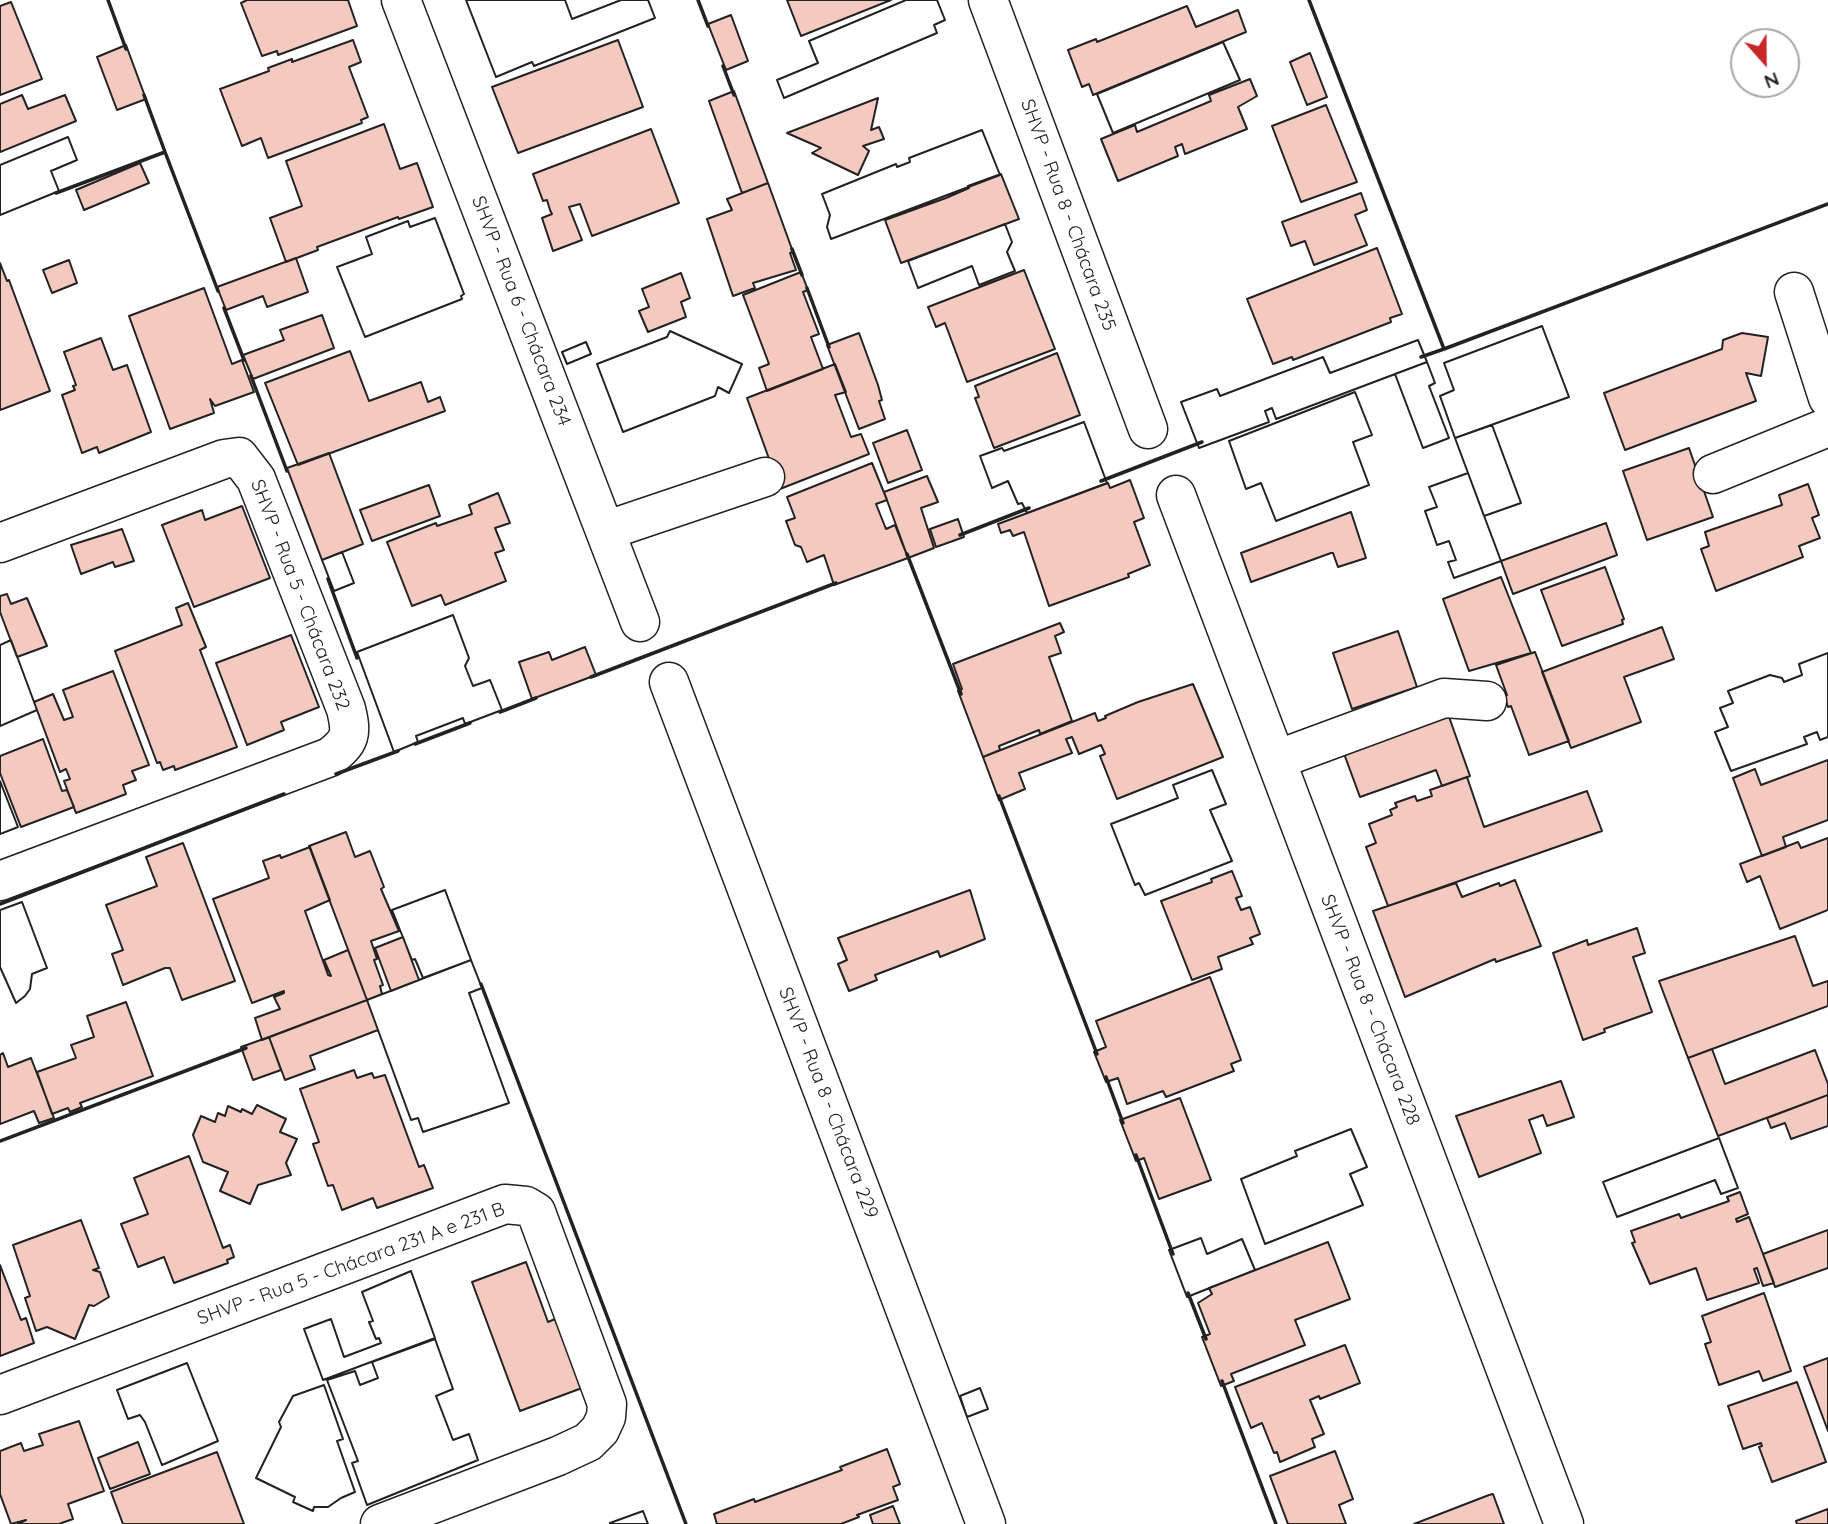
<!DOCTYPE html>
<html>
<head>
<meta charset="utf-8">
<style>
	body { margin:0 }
	#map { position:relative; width:1828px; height:1524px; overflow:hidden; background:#fff; font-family:Quicksand,sans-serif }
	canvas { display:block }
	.north { position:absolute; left:1730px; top:28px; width:70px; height:70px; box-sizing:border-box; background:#fff; border:2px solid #a7a7a7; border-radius:50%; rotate:159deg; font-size:19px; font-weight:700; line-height:28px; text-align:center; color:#222 }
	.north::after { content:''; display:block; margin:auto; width:24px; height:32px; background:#c62828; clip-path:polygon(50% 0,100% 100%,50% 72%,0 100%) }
</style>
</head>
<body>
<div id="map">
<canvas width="1828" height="1524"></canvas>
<div class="north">N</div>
</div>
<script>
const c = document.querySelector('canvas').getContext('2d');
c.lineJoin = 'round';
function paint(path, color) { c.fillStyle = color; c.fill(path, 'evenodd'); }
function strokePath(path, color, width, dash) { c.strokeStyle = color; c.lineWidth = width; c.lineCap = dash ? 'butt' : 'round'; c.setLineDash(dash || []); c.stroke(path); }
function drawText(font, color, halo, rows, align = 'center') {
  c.font = font + ' Quicksand,sans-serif'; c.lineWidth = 5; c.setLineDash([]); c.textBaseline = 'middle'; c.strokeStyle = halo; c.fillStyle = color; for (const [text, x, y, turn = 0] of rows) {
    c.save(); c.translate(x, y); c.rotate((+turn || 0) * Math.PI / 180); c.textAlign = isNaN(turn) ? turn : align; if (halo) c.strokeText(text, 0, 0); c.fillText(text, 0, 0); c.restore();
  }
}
const building = new Path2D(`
	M247 0H348L357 26 278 55 277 51 262 56 241 3Z
	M466 0H565L572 19 621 0H648L655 18 534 66 532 62 496 77Z
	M466 0H565L572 19 621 0H648L655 18 534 66 532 62 496 77Z
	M787 0H891L801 36Z
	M906 0H937L945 20 934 25 937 33 784 98 777 80 818 63 809 41Z
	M906 0H937L945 20 934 25 937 33 784 98 777 80 818 63 809 41Z
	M11 2 42 79 0 95V6Z
	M1187 6 1196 27 1238 10 1246 32 1093 95 1089 84 1082 87 1068 50 1096 39 1097 42Z
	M731 15 748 61 726 70 708 24Z
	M353 40 361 62 349 67 368 117 361 120 362 123 268 158 261 138 242 146 220 89 269 71 268 68 292 59V62Z
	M618 40 643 107 518 153 492 87Z
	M1223 42 1240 80 1113 133 1097 94Z
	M1223 42 1240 80 1113 133 1097 94Z
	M126 45 146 99 117 110 97 57Z
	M1310 53 1327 97 1307 105 1290 62Z
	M1250 79 1257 96 1238 107 1247 129 1185 154 1182 144 1175 147 1178 156 1118 181 1101 139 1135 125 1137 132 1211 101 1209 95Z
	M734 91 768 183 742 193 709 101Z
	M22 95 28 109 65 95 76 121 0 152V104Z
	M878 98 871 130 879 127 884 139 863 146 869 151 858 175 812 153 821 148 787 133Z
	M1326 105 1357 182 1301 202 1272 126Z
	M384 124 400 169 417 163 433 207 399 219 398 217 317 247 318 250 286 262 270 218 302 206 286 161Z
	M651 129 679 203 592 236 580 204 569 207 582 240 553 251 542 218 552 214 550 210 547 200 543 201 533 174Z
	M982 130 1000 175 831 239 827 227 830 215 822 194 896 164 897 167 910 162 909 158Z
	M982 130 1000 175 831 239 827 227 830 215 822 194 896 164 897 167 910 162 909 158Z
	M68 137 77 160 51 171 59 191 0 215V165Z
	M68 137 77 160 51 171 59 191 0 215V165Z
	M140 163 149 183 84 210 76 190Z
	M1001 174 1019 219 901 263 885 220 946 198 969 188 968 186Z
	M768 183 793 252 790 253 796 270 753 283 755 288 733 296 707 219 732 210 727 199Z
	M1361 193 1367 210 1355 215 1367 245 1314 265 1305 241 1291 246 1282 222Z
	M435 218 464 294 461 296 462 299 365 337 337 267 372 254 366 237 408 221 410 227Z
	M435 218 464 294 461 296 462 299 365 337 337 267 372 254 366 237 408 221 410 227Z
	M1005 224 1012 242 1007 252 1015 271 979 285 972 266 918 288 908 261Z
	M1005 224 1012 242 1007 252 1015 271 979 285 972 266 918 288 908 261Z
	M1377 248 1402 314 1390 318 1391 322 1293 360 1292 357 1273 364 1247 299Z
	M296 258 308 292 267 307 263 296 226 310 217 287Z
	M69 260 77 283 52 293 43 270Z
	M0 263 7 281 9 280 50 391 0 410Z
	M1024 270 1055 349 967 382 945 323 936 327 928 307Z
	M801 272 808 290 803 292 819 334 811 337 823 369 767 391 759 368 769 364 743 295Z
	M681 273 690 298 681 302 686 317 648 332 639 311 649 307 642 289Z
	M204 288 232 364 242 360 254 392 215 406 210 399 214 413 170 429 129 316Z
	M322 315 334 348 253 379 243 355 284 340 280 330Z
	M1542 326 1569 397 1455 438 1440 396 1454 390 1444 363Z
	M1542 326 1569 397 1455 438 1440 396 1454 390 1444 363Z
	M670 331 742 364 729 393 718 387 715 396 623 432 597 364 667 337Z
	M670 331 742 364 729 393 718 387 715 396 623 432 597 364 667 337Z
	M859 333 878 385 882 400 879 401 885 419 859 429 827 345Z
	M1742 333 1768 337 1761 376 1746 373 1756 401 1625 450 1604 393 1722 349 1723 340Z
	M101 338 113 370 127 365 151 432 99 453 97 447 82 453 62 395 75 390 73 386 76 385 64 352Z
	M1418 340 1427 362 1276 419 1272 408 1265 411 1269 422 1199 448 1181 402 1217 389 1220 396 1323 357 1330 373Z
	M1418 340 1427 362 1276 419 1272 408 1265 411 1269 422 1199 448 1181 402 1217 389 1220 396 1323 357 1330 373Z
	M586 342 591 354 567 364 562 352Z
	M586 342 591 354 567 364 562 352Z
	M350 351 369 401 421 382 428 402 440 397 445 411 298 465 265 383Z
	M1057 353 1080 415 994 448 975 398 979 397 975 386Z
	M1427 362 1435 383 1429 386 1449 438 1423 448 1395 374Z
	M1427 362 1435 383 1429 386 1449 438 1423 448 1395 374Z
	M835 364 846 392 835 395 851 437 861 434 869 454 780 489 747 398Z
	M1355 392 1372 435 1353 442 1369 485 1276 521 1261 483 1246 489 1229 441Z
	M1355 392 1372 435 1353 442 1369 485 1276 521 1261 483 1246 489 1229 441Z
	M1084 422 1107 483 1027 513 1022 503 1018 504 1008 481 992 488 980 456 1002 448 1004 451Z
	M1084 422 1107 483 1027 513 1022 503 1018 504 1008 481 992 488 980 456 1002 448 1004 451Z
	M1492 425 1521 503 1484 516 1455 438Z
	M1492 425 1521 503 1484 516 1455 438Z
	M907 430 922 470 888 483 873 443Z
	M1689 448 1713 517 1647 540 1623 471Z
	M329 453 363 544 322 560 287 468Z
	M872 463 887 500 876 504 886 529 895 525 908 558 834 585 824 555 807 562 801 547 795 545 786 521 795 518 787 497Z
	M1468 473 1501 561 1454 578 1448 562 1456 560 1449 541 1437 545 1425 511 1437 507 1429 487Z
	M1468 473 1501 561 1454 578 1448 562 1456 560 1449 541 1437 545 1425 511 1437 507 1429 487Z
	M927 476 938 502 921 508 934 548 908 558 884 492Z
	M1130 480 1144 518 1134 522 1150 565 1128 574 1129 577 1049 606 1024 532 1013 536 1010 530 1001 533 998 524 1108 483 1110 488Z
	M1808 484 1819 515 1812 518 1820 538 1799 546 1803 557 1716 591 1701 549 1709 546 1705 532 1782 505 1779 495Z
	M429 485 440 516 372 541 360 510Z
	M498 493 510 523 495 528 504 550 495 553 506 581 445 605 441 595 412 606 387 542 436 523 437 526 472 514 469 505Z
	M242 506 270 578 194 607 162 525 202 510 205 520Z
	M1351 512 1366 558 1338 567 1333 553H1331L1251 582 1241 553Z
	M958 519 964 537 936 547 930 529Z
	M1606 523 1617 555 1513 594 1501 561Z
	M122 529 134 561 115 567 113 562 81 574 71 545Z
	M342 552 354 583 334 591 322 560Z
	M342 552 354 583 334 591 322 560Z
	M1605 567 1624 619 1622 620 1623 624 1562 646 1541 590Z
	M1501 577 1531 653 1469 671 1443 599Z
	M7 594 11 604 27 598 47 646 17 657 0 612V596Z
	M188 603 206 647 200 650 237 747 175 770 174 766 163 770 160 762 157 763 115 651 182 625 176 608Z
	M453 615 469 658 465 666 473 686 490 680 502 710 465 724 463 718 416 736 418 742 394 752 357 652Z
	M453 615 469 658 465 666 473 686 490 680 502 710 465 724 463 718 416 736 418 742 394 752 357 652Z
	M1060 623 1064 632 1055 636 1061 653 1049 657 1072 721 1040 734 1039 730 999 746 1000 750 983 757 958 691 962 689 953 664Z
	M1662 627 1674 659 1624 677 1641 722 1571 748 1542 672Z
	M1398 631 1417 687 1352 709 1333 653Z
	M291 635 319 707 281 722 284 730 247 745 216 663Z
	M11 640 37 710 0 726V645Z
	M11 640 37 710 0 726V645Z
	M585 647 596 675 532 699 519 662 549 652 552 660Z
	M1535 652 1569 741 1529 755 1511 706 1508 707 1504 696 1507 695 1496 665Z
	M1828 653V737L1820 740 1817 732 1804 737 1807 744 1731 771 1715 732 1728 727 1720 708 1733 703 1728 691 1770 675 1782 678 1784 682 1802 675 1799 664Z
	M1828 653V737L1820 740 1817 732 1804 737 1807 744 1731 771 1715 732 1728 727 1720 708 1733 703 1728 691 1770 675 1782 678 1784 682 1802 675 1799 664Z
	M113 671 149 765 132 771 136 780 123 785 126 794 76 813 64 781 70 779 66 769 60 772 34 702 53 694 64 720 73 717 63 690Z
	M1193 684 1223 757 1117 799 1100 756 1105 754 1101 745 1079 754 1072 737 1066 739 1072 753 1019 773 1025 789 999 800 983 757 1095 713 1098 721 1106 718 1105 716 1138 702Z
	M1448 714 1470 776 1442 786 1436 770 1360 797 1343 751Z
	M43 739 62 791 67 790 74 807 21 827 0 773V756Z
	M1828 760V820L1783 837 1786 847 1762 856 1733 778 1755 769 1761 785Z
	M1212 770 1226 804 1210 810 1232 861 1145 895 1139 883 1135 885 1111 824 1178 798 1173 785Z
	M1212 770 1226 804 1210 810 1232 861 1145 895 1139 883 1135 885 1111 824 1178 798 1173 785Z
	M1467 777 1484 827 1587 791 1602 831 1388 906 1366 847 1376 843 1369 824 1392 815 1390 810 1397 807 1395 803 1415 796 1417 801 1432 796 1430 790Z
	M0 781 18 827 0 834Z
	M0 781 18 827 0 834Z
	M346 832 355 857 370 851 384 887 381 889 399 931 371 941 377 959 374 960 383 985 380 986 382 994 367 1000 309 846Z
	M1828 838V910L1780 929 1760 876 1747 882 1740 864 1798 842 1801 848Z
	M183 843 235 981 182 1000 170 968H165L123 985 112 954 123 950 106 905 157 886 146 857Z
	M310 847 330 900 305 911 328 975 331 976 324 960 348 950 367 1000 262 1040 255 1018 280 1009 274 997 284 993V991L252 1003 213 899 269 878 263 861 280 855 281 858Z
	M1232 871 1242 896 1236 898 1241 910 1250 907 1260 934 1250 938 1253 944 1218 957 1222 969 1192 980 1161 901 1212 882 1211 879Z
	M1515 880 1541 946 1496 962 1495 959 1405 997 1373 911 1456 883 1462 897 1499 883 1500 886Z
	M445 890 471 960 423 978 415 959 412 960 392 910Z
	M445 890 471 960 423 978 415 959 412 960 392 910Z
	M970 890 985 939 940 957 938 951 875 975 877 980 849 991 838 964 847 960 838 938Z
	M22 902 47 968 32 974 30 989 25 996 16 1003 0 967V910Z
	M22 902 47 968 32 974 30 989 25 996 16 1003 0 967V910Z
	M1637 928 1645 953 1633 957 1652 1012 1604 1029 1605 1032 1583 1040 1553 953 1587 940 1588 945Z
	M1795 936 1813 986 1828 981V1006L1688 1058 1659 981Z
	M403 937 419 980 391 991 375 948Z
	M471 960 482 988 469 993 509 1103 423 1132 418 1118 411 1120 367 1000Z
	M471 960 482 988 469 993 509 1103 423 1132 418 1118 411 1120 367 1000Z
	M1210 977 1241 1060 1231 1064 1234 1071 1166 1097 1163 1091 1127 1104 1118 1078 1106 1082 1094 1052 1106 1047 1096 1021Z
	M367 1000 378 1030 310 1056 315 1069 285 1080 269 1037Z
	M126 1002 153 1076 80 1103 82 1107 70 1112 68 1108 52 1114 37 1072 76 1058 71 1045 94 1037 87 1016Z
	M269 1037 281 1070 253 1080 241 1047Z
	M1712 1049 1725 1084 1815 1050 1828 1084V1095L1718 1136 1688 1058Z
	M3 1053 8 1067 31 1058 54 1118 39 1123 34 1111 0 1124V1055Z
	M354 1070 357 1078 372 1073 374 1078 385 1075 419 1167 424 1165 433 1188 377 1208 373 1198 342 1210 333 1185 328 1186 313 1144 319 1142 300 1089Z
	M1561 1081 1574 1117 1547 1126 1543 1115 1529 1120 1541 1153 1479 1177 1456 1116Z
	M1828 1095V1126L1791 1139 1785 1123 1771 1128 1767 1118Z
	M1180 1098 1211 1180 1159 1199 1144 1158 1136 1161 1120 1120Z
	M257 1105 286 1119 280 1132 297 1139 286 1163 291 1175 258 1185 250 1204 220 1191 228 1172 203 1162 193 1135 201 1116 215 1122 218 1113 225 1116 228 1106 241 1112 242 1109 252 1114Z
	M1351 1129 1367 1167 1350 1174 1363 1205 1265 1244 1241 1179 1297 1156 1295 1151Z
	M1351 1129 1367 1167 1350 1174 1363 1205 1265 1244 1241 1179 1297 1156 1295 1151Z
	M1719 1138 1738 1188 1721 1194 1715 1180 1617 1217 1603 1182Z
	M1719 1138 1738 1188 1721 1194 1715 1180 1617 1217 1603 1182Z
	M189 1156 223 1248 230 1245 234 1257 227 1260 228 1263 174 1283 164 1257 138 1267 121 1224 148 1214 134 1178Z
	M1740 1192 1748 1214 1736 1219 1737 1222 1749 1217 1774 1283 1763 1286 1757 1268 1754 1269 1759 1283 1707 1300 1696 1268 1650 1284 1632 1243 1635 1242 1631 1231 1679 1214 1681 1218 1729 1201 1727 1197Z
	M81 1220 99 1268 93 1270 100 1272 109 1297 94 1306 89 1305 75 1339 47 1327 36 1331 25 1298 30 1296 13 1245Z
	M1828 1230V1268L1775 1287 1763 1254Z
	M1201 1238 1207 1254 1242 1239 1255 1270 1187 1297 1169 1250Z
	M1201 1238 1207 1254 1242 1239 1255 1270 1187 1297 1169 1250Z
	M1328 1242 1350 1299 1295 1320 1305 1345 1231 1374 1234 1381 1221 1386 1202 1337 1210 1334 1198 1303 1212 1294 1209 1288Z
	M526 1262 548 1322 555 1319 582 1388 520 1411 472 1282Z
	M0 1265 21 1320 26 1318 34 1343 0 1356Z
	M411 1271 435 1338 323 1380 304 1329 331 1319 344 1357 381 1343 379 1338 376 1339 369 1322 373 1321 362 1292Z
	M411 1271 435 1338 323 1380 304 1329 331 1319 344 1357 381 1343 379 1338 376 1339 369 1322 373 1321 362 1292Z
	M1764 1293 1791 1371 1763 1381 1759 1371 1719 1385 1705 1344 1711 1342 1702 1316Z
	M435 1339 453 1389 436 1396 453 1440 469 1434 478 1460 367 1505 352 1463 358 1461 327 1380 355 1371 360 1385 378 1378 372 1362Z
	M435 1339 453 1389 436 1396 453 1440 469 1434 478 1460 367 1505 352 1463 358 1461 327 1380 355 1371 360 1385 378 1378 372 1362Z
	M1345 1345 1360 1383 1320 1399 1319 1396 1310 1400 1324 1434 1312 1439 1315 1447 1280 1462 1277 1452 1274 1453 1262 1423 1251 1428 1235 1387Z
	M1828 1358V1431L1804 1367Z
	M187 1363 218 1441 162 1465 145 1422 140 1415 128 1419 117 1390Z
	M187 1363 218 1441 162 1465 145 1422 140 1415 128 1419 117 1390Z
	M1797 1382 1826 1462 1772 1482 1759 1447 1762 1446 1761 1443 1743 1449 1728 1406Z
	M324 1385 343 1439 337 1441 355 1492 341 1498 328 1507H314L313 1511 293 1502 295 1497 256 1478 281 1427 279 1422 293 1396Z
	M324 1385 343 1439 337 1441 355 1492 341 1498 328 1507H314L313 1511 293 1502 295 1497 256 1478 281 1427 279 1422 293 1396Z
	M980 1388 988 1409 967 1417 960 1396Z
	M980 1388 988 1409 967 1417 960 1396Z
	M79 1421 104 1491 68 1504 73 1519 59 1524H18L26 1520 11 1524 0 1494V1451L21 1443 24 1451 43 1445 39 1434Z
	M138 1442 150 1474 110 1489 98 1458Z
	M887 1449 900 1484 893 1487 898 1500 857 1515 859 1517 841 1524H717L714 1514 754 1499 755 1502 842 1470 840 1467Z
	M1335 1451 1353 1499 1339 1505 1346 1524H1288L1270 1476Z
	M217 1452 244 1524H123L111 1492Z
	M1493 1494 1504 1524H1414L1489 1495Z
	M893 1506 900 1524H873L870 1515Z
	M1828 1509V1524H1797L1796 1521Z
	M643 1511 648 1524H610V1523Z
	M643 1511 648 1524H610V1523Z`);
const minor = new Path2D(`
	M401 0 640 622
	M988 0 1148 429
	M1794 292 1828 398
	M1713 474 1828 427
	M1176 495 1564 1524
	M605 531 765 477
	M0 543 224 459 239 457 256 479 346 709C352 734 351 741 330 757L0 881
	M669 682 986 1524
	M1276 760 1444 698 1487 701
	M0 1395 505 1204 526 1206 536 1212 607 1404 606 1417 600 1430 588 1442 558 1456 380 1524`);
const wall = new Path2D(`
	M108 0 126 49
	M698 0 708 26
	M1309 0 1444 349 1828 204
	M723 66 734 95
	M144 95 165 152
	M56 193 165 152 218 291
	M792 249 802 275
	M807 288 829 347
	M224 308 244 360
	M1421 357 1444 349
	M251 376 287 471
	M1101 481 1202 442
	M960 535 1029 508
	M907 554 961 694
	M328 579 357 658
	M591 677 836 583
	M500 712 536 698
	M415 744 470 723
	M336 774 398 751
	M999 796 1097 1054
	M0 904 284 794
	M481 984 686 1524
	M1106 1077 1123 1123
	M0 1141 246 1048
	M1136 1155 1173 1254
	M1188 1293 1206 1339
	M1222 1381 1276 1524`);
const streetNames = [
	["SHVP - Rua 8 - Chácara 235",1068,215,70],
	["SHVP - Rua 6 - Chácara 234",521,311,69],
	["SHVP - Rua 5 - Chácara 232",300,595,69],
	["SHVP - Rua 8 - Chácara 228",1370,1010,69],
	["SHVP - Rua 8 - Chácara 229",828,1103,69],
	["SHVP - Rua 5 - Chácara 231 A e 231 B",351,1264,-20]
];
paint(building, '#f3c9c0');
strokePath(building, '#222', 2);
strokePath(minor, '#222', 41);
strokePath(minor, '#fff', 38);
strokePath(wall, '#222', 3.5);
drawText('19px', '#222', '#fff', streetNames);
</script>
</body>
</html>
